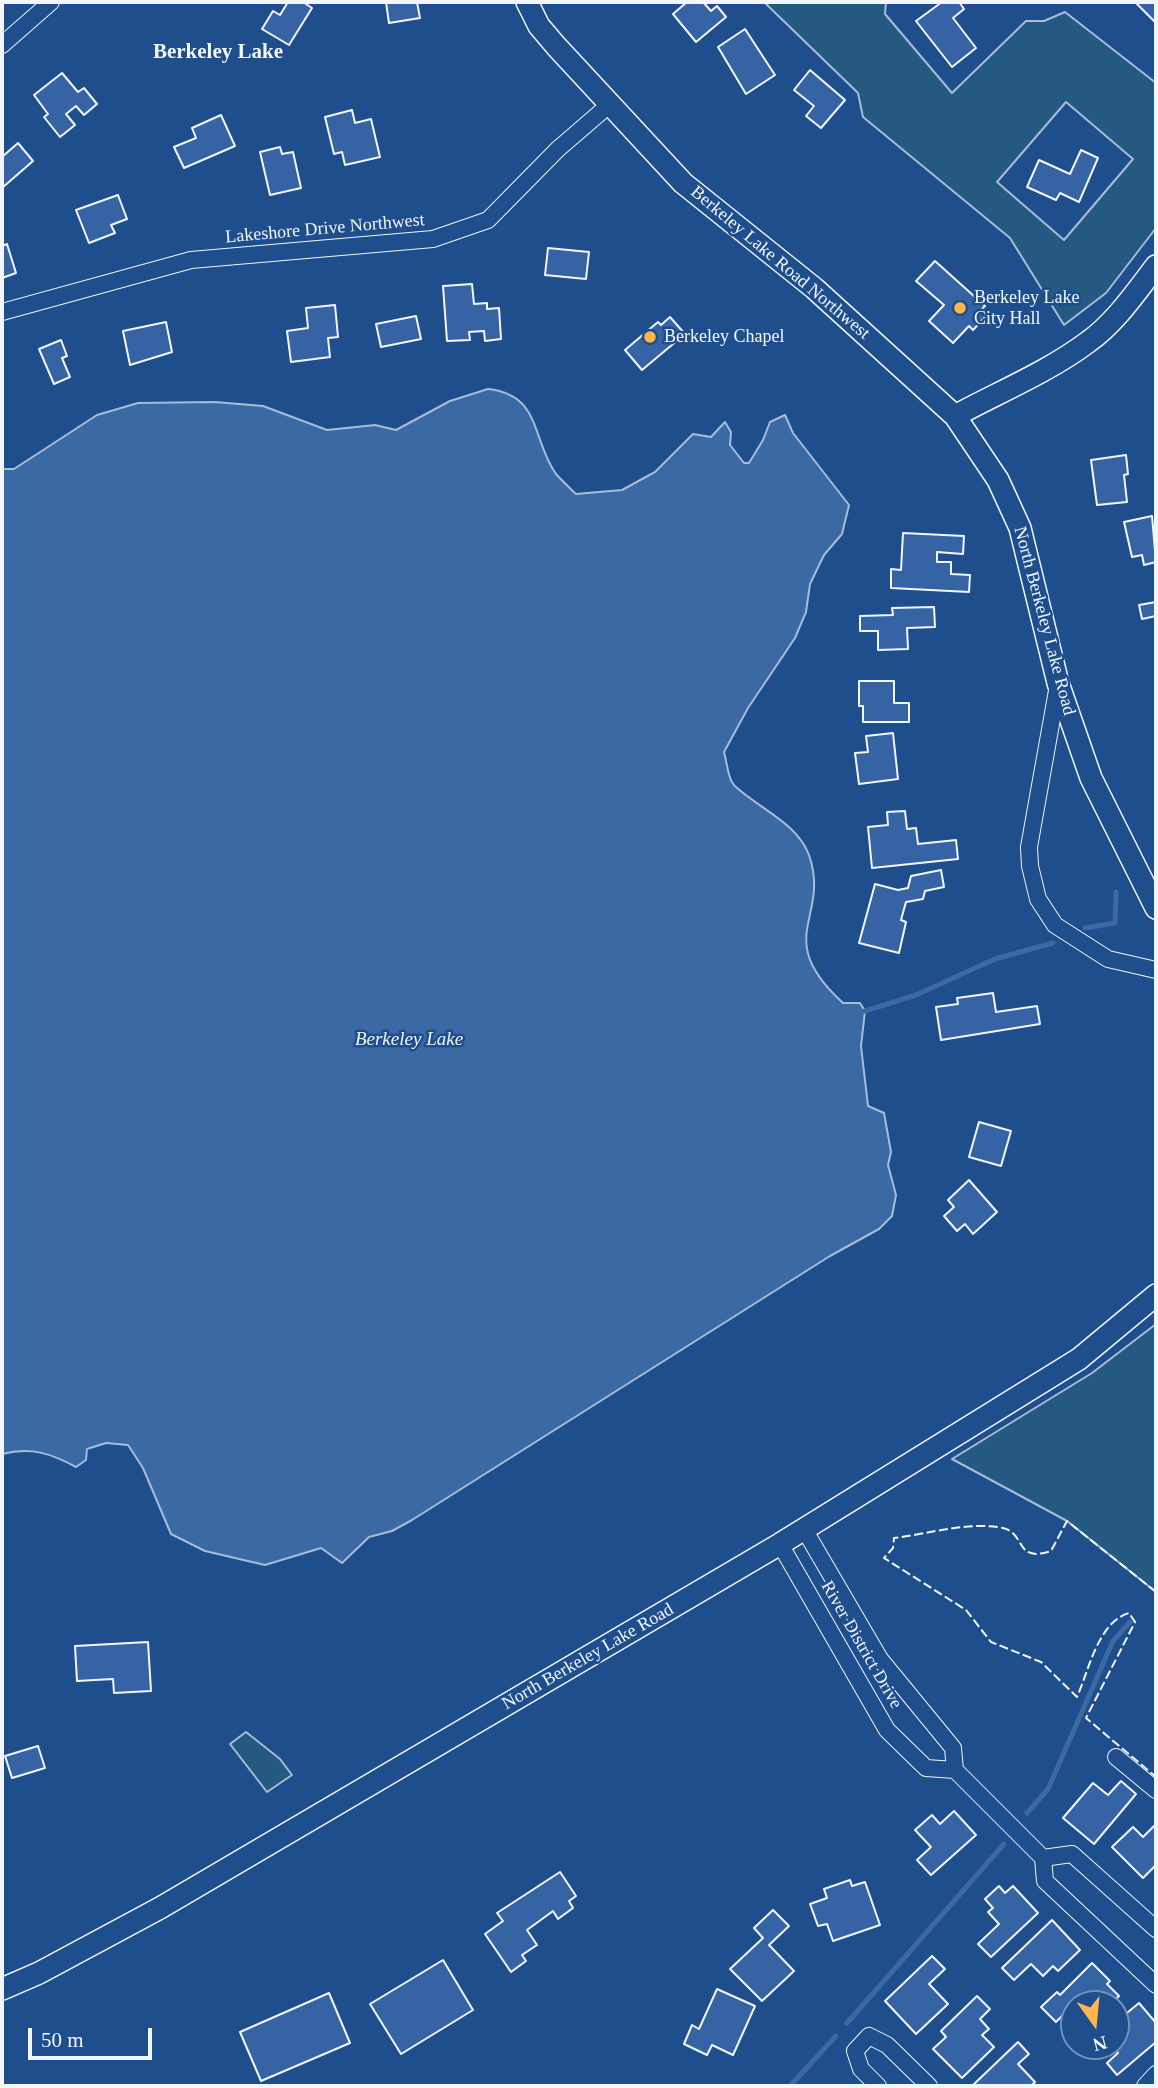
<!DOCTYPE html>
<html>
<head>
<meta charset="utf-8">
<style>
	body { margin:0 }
	#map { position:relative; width:1158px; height:2088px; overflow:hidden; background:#1f4e8c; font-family:"Times New Roman",serif }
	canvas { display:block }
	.frame { position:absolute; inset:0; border:4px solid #f2f6ff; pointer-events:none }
	.north { position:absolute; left:1060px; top:1990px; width:70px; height:70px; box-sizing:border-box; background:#1f4e8c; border:2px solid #7391ba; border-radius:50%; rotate:165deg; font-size:19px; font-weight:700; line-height:28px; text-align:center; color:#f2f6ff }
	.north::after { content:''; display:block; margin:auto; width:24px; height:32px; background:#ffb74d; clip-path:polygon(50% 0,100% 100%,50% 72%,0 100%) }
	.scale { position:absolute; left:28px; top:2028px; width:124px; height:32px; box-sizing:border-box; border:4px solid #f2f6ff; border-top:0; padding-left:9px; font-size:21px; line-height:24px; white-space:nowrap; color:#f2f6ff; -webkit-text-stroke:5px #1f4e8c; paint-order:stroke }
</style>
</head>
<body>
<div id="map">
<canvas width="1158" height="2088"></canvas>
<div class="frame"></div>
<div class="north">N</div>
<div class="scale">50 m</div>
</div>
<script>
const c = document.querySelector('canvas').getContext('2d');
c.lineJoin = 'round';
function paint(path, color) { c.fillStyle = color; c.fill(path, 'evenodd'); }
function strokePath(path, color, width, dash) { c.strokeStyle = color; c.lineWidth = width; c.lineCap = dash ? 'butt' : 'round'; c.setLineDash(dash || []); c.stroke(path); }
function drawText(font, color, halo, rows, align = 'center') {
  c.font = font + ' "Times New Roman",serif'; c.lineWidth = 5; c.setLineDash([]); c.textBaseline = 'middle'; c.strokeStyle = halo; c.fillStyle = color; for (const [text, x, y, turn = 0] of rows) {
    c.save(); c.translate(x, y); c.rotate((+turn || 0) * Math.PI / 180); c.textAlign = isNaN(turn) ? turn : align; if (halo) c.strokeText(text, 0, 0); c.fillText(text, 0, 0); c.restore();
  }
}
const green = new Path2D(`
	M764 2H886L885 14 952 93 1026 21H1044L1065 12 1156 83V228L1106 293 1064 325 1010 238 863 117 858 93ZM1066 102 1133 159 1064 240 997 182Z
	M1156 1324V1592L1067 1521 952 1459 1092 1373Z
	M246 1732 280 1759 292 1775 267 1792 230 1744Z`);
const water = new Path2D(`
	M488 389C542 395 531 439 556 474 562 481 569 487 576 494L622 490 655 472 693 434 711 437 725 422 731 432 730 445 744 463H749L763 440 770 422 785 415 793 433 849 505 842 534 824 555 810 584 806 612 795 638 748 708 724 752C727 762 728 781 736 787 760 809 797 823 809 855 831 918 771 937 843 1003H860L865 1011 861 1046 868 1106 884 1113 891 1152 888 1165 896 1195 892 1216 879 1229 830 1256 412 1520 392 1531 369 1537 342 1563 321 1548 265 1565 205 1551 171 1534 143 1468 128 1445 106 1443 87 1449 86 1460 76 1467C50 1453 31 1447 2 1454V469H14L97 415 138 403 215 402 263 406 327 430 375 425 396 430 450 401Z`);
const stream = new Path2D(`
	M1085 928 1115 923 1116 892
	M865 1011 916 995 995 959 1053 943
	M1027 1813 1048 1789 1113 1641 1130 1622
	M847 2023 1004 1844
	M790 2086 836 2036`);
const building = new Path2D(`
	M288 2H303L312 8 289 45 262 29 273 11 280 15Z
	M386 2H417L420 18 389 23Z
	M687 2H703L711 11 717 6 726 17 696 42 673 14Z
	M942 2H959L964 9 953 18 976 48 952 67 916 21Z
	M1135 2H1156V21L1155 22Z
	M745 29 775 75 746 94 718 47Z
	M810 70 845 100 821 128 806 116 814 106 794 90Z
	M62 73 78 92 84 88 97 104 84 115 76 106 66 114 75 125 60 137 44 117 48 114 34 95Z
	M352 110 355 123 371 119 380 157 345 165 342 152 334 154 325 117Z
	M221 115 235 146 184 168 174 147 196 138 192 128Z
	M18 143 33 161 2 188V157Z
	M280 147 282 154 293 152 301 188 270 195 260 152Z
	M1081 150 1098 158 1079 202 1060 193 1056 200 1027 187 1039 160 1070 174Z
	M118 195 127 219 111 225 115 233 89 243 76 210Z
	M7 244 16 273 2 278V246Z
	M548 248 589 252 586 279 545 275Z
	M935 261 985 306 981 310 987 315 973 330 969 326 953 343 929 321 944 305 916 281Z
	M472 284 474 304 487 303V309L499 308 501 339 485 341 484 331 469 332 470 340 447 341 443 286Z
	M335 305 338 337 328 338 330 357 291 362 287 331 308 328 306 308Z
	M416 316 421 339 381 347 376 324Z
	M670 317 685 334 642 370 625 350 658 322 661 325Z
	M166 322 172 352 130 365 123 331Z
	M61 340 67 356 62 358 70 377 54 384 39 349Z
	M1126 455 1128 474 1124 475 1127 502 1097 505 1091 460Z
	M1152 516 1156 562 1144 565 1142 555 1132 557 1124 522Z
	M903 533 964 536 963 554 937 552V562H951V574L970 575 969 592 891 588V569L901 570Z
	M1156 602V616L1142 619 1139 605Z
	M934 607 935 627 907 628 908 649 878 650V631H860V616L893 615 892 608Z
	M859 681H894V703H909V722H863V706H859Z
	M893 733 898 779 859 784 855 753 868 752 866 736Z
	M905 811 907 829 916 828 918 844 956 840 958 859 872 868 868 827 888 825 887 812Z
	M941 870 944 887 925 891 923 899 906 902 901 920 906 922 899 953 859 943 875 884 898 890 908 888 911 876Z
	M993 993 996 1012 1037 1006 1040 1024 941 1040 936 1007 958 1004 957 998Z
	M979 1122 1011 1131 1001 1166 969 1157Z
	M969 1180 997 1212 973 1234 965 1224 957 1231 944 1216 954 1207 948 1200Z
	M148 1642 151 1691 114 1693 113 1679 77 1681 75 1646Z
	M38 1746 45 1768 12 1778 5 1756Z
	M1121 1781 1136 1794 1094 1844 1063 1818 1093 1783 1108 1795Z
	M954 1811 976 1835 931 1875 917 1860 931 1847 915 1830 932 1815 940 1824Z
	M1154 1826 1156 1829V1865L1143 1878 1112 1847 1133 1827 1143 1837Z
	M560 1872 576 1896 569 1901 573 1908 558 1919 553 1911 527 1930 537 1945 522 1955 526 1961 511 1972 485 1934 503 1921 497 1913Z
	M850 1880 852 1886 865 1882 880 1925 833 1941 827 1924 818 1926 810 1904 827 1898 824 1889Z
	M999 1886 1005 1893 1013 1886 1038 1913 991 1957 978 1944 999 1924 988 1912 993 1908 985 1899Z
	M773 1910 789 1926 769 1945 794 1971 762 2001 730 1969 763 1938 754 1928Z
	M1052 1920 1080 1950 1058 1971 1053 1966 1043 1976 1031 1964 1014 1980 1002 1968Z
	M932 1956 945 1969 929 1984 948 2004 916 2034 885 2001Z
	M443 1960 473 2010 401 2054 370 2004Z
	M1092 1963 1110 1981 1107 1984 1119 1996 1111 2004H1074V2022L1064 2014 1056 2022 1041 2007 1057 1992 1060 1995Z
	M717 1989 755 2006 733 2055 712 2045 707 2055 684 2044 692 2025 699 2029Z
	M329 1993 350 2043 261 2081 240 2032Z
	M977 1996 990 2009 980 2019 989 2029 982 2035 994 2047 962 2078 933 2049 946 2037 941 2031Z
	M1139 2003 1156 2023V2042L1117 2075 1107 2063 1118 2053 1112 2046H1116V2022Z
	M1018 2042 1029 2054 1018 2064 1035 2082 1031 2086H972Z`);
const street = new Path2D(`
	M2 45 51 2
	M2 312 191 260 433 239 488 220 558 149 609 105
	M1058 685 1029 847 1030 866 1038 899 1055 925 1108 959 1156 970
	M804 1529 880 1659 953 1748 955 1770
	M780 1544 887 1730 926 1768 955 1770 1043 1858 1045 1881 1156 1985
	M1116 1757 1156 1790
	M1043 1858 1072 1854 1156 1929
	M878 2086 861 2069 855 2051 869 2036 887 2045 929 2086
	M1145 2086 1156 2074`);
const secondary = new Path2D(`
	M527 2 539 26 556 46 683 183 814 288 955 416 998 480 1020 528 1058 683 1091 778 1156 908
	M955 416C999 392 1048 372 1088 342 1115 323 1136 292 1156 266
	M2 1989 39 1973 160 1908 780 1544 1079 1359 1156 1295`);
const fence = new Path2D(`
	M1156 1592 1067 1521 1051 1551C1014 1563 1027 1534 1003 1528 970 1521 928 1534 894 1538L893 1548 884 1558 966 1610 991 1642 1041 1662 1077 1697C1089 1670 1098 1622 1129 1613L1135 1622 1086 1718 1156 1777`);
const markers = [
	[960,308,7,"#ffb74d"],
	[650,337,7,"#ffb74d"]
];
const streetNames = [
	["Lakeshore Drive Northwest",325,229,-5],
	["Berkeley Lake Road Northwest",780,263,40],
	["North Berkeley Lake Road",1044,621,75],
	["River District Drive",861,1645,60],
	["North Berkeley Lake Road",588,1657,-30]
];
const poiNames = [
	["Berkeley Lake",974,298],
	["City Hall",974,319],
	["Berkeley Chapel",664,337]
];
const waterNames = [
	["Berkeley Lake",409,1040]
];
const quarterNames = [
	["Berkeley Lake",218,53]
];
paint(green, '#245a82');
strokePath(green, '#a8bbd7', 2);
paint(water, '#3b69a3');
strokePath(water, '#a8bbd7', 2);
strokePath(stream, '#3b69a3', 5);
paint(building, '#3563a3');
strokePath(building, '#f2f6ff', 2);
strokePath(street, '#f2f6ff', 18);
strokePath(secondary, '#f2f6ff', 24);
strokePath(street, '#1f4e8c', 16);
strokePath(secondary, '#1f4e8c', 21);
strokePath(fence, '#f2f6ff', 2, [9, 3.5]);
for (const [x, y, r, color] of markers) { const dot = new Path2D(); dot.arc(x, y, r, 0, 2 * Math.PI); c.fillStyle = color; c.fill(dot); strokePath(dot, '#1f4e8c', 2.5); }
drawText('18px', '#f2f6ff', '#1f4e8c', streetNames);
drawText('18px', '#f2f6ff', '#1f4e8c', poiNames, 'left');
drawText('italic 19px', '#f2f6ff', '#1f4e8c', waterNames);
drawText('bold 21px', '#f2f6ff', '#1f4e8c', quarterNames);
</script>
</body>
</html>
